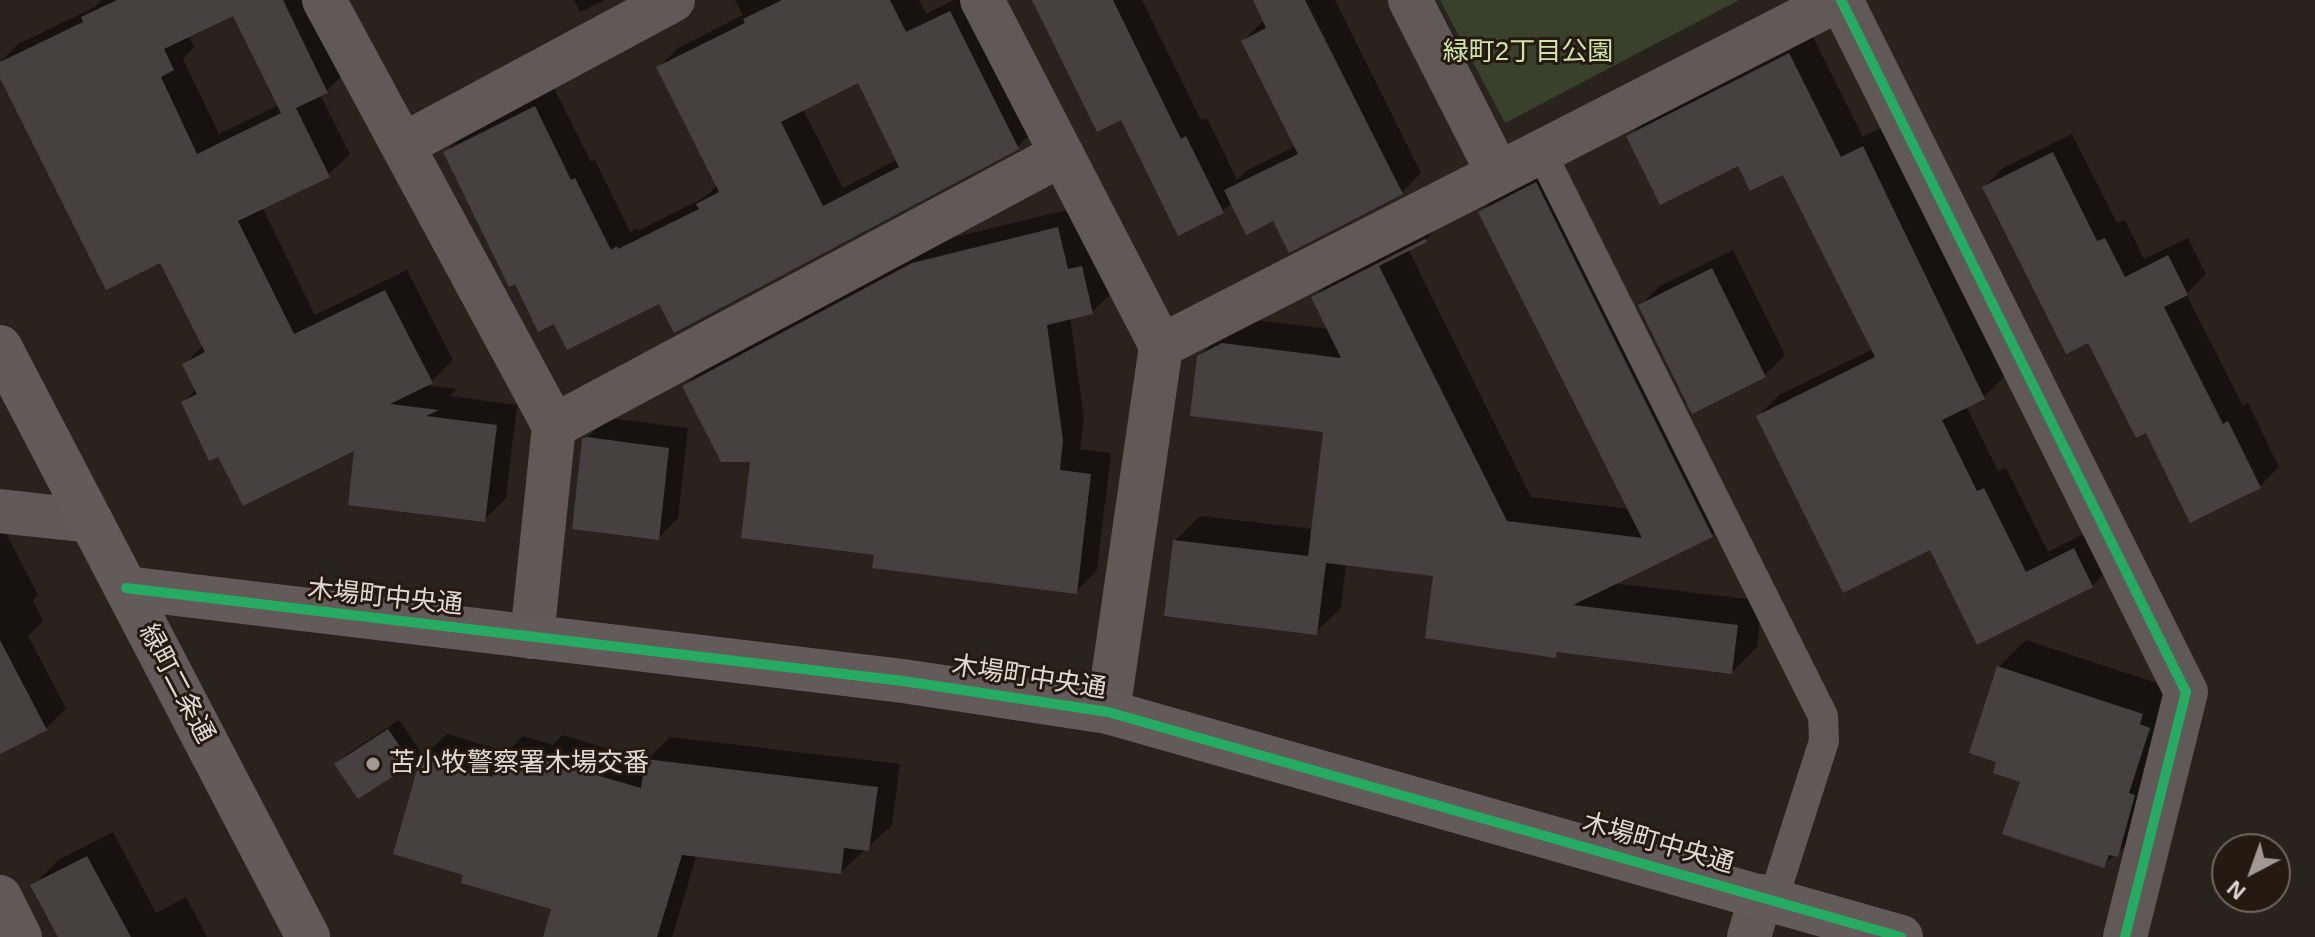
<!DOCTYPE html>
<html>
<head>
<meta charset="utf-8">
<style>
	body { margin:0 }
	#map { position:relative; width:2315px; height:937px; overflow:hidden; background:#29231e; font-family:Helvetica,sans-serif }
	canvas { display:block }
	.north { position:absolute; left:2211px; top:833px; width:80px; height:80px; box-sizing:border-box; background:#251910; border:2px solid #70665e; border-radius:50%; rotate:221deg; font-size:22px; font-weight:700; line-height:32px; text-align:center; color:#e1d9d3 }
	.north::after { content:''; display:block; margin:auto; width:28px; height:36px; background:#a19994; clip-path:polygon(50% 0,100% 100%,50% 72%,0 100%) }
</style>
</head>
<body>
<div id="map">
<canvas width="2315" height="937"></canvas>
<div class="north">N</div>
</div>
<script>
const c = document.querySelector('canvas').getContext('2d');
c.lineJoin = 'round';
function paint(path, color) { c.fillStyle = color; c.fill(path, 'evenodd'); }
function strokePath(path, color, width, dash) { c.strokeStyle = color; c.lineWidth = width; c.lineCap = dash ? 'butt' : 'round'; c.setLineDash(dash || []); c.stroke(path); }
function drawText(font, color, halo, rows, align = 'center') {
  c.font = font + ' Helvetica,"Noto Sans JP",sans-serif'; c.lineWidth = 6; c.setLineDash([]); c.textBaseline = 'middle'; c.strokeStyle = halo; c.fillStyle = color; for (const [text, x, y, turn = 0] of rows) {
    c.save(); c.translate(x, y); c.rotate((+turn || 0) * Math.PI / 180); c.textAlign = isNaN(turn) ? turn : align; if (halo) c.strokeText(text, 0, 0); c.fillText(text, 0, 0); c.restore();
  }
}
const green = new Path2D(`
	M1440 0H1739L1505 123Z`);
const shadow = new Path2D(`
	M101 0H315L348 70 321 96 350 154 328 175 262 207 315 315 407 270 453 360 432 381 424 385 457 389 450 396 517 405 506 498 484 520 357 448 219 454 183 402 196 389 184 364 204 345 161 261 0 73V62L18 44 95 7ZM234 13 279 105 219 134 183 59 194 47 188 35Z
	M574 0H605L580 12Z
	M735 0H919L926 14 954 0H973L1037 128 1017 147 660 302 555 321 446 152 465 133 554 88 591 162 595 160 630 232 637 228 638 231 705 197 718 185 659 67 678 48 743 15ZM859 81 898 159 843 188 803 109Z
	M1035 0H1142L1201 120 1207 118 1237 180 1246 171 1296 146 1243 41 1263 21 1255 0H1335L1421 173 1401 193 1274 219 1232 202 1223 211 1122 118Z
	M1811 33 1863 137 1884 126 2005 376 1984 397 1966 406 1998 471 2006 468 2048 552 2096 528 2114 564 2092 586 1978 642 1931 548 1758 416 1779 395 1873 349 1783 172 1629 137 1650 115Z
	M2072 134 2117 223 2125 220 2144 259 2188 238 2206 274 2186 294 2243 406 2248 403 2279 467 2260 486 2147 430 2089 340 1984 187 2003 168Z
	M1561 159 1737 510 1712 535 1614 583 1762 601 1757 647 1732 672 1561 650 1556 656 1435 574 1346 563 1341 608 1316 632 1175 541 1200 516 1313 529 1325 430 1199 357 1224 331 1248 319 1329 329 1314 298 1338 273 1450 216 1425 240 1408 249 1531 497 1629 509 1481 212 1505 188Z
	M1079 207 1114 291 1092 312 1070 317 1084 418 1080 449 1111 453 1097 570 1076 592 876 554 752 460 685 386 706 365 935 242Z
	M1733 250 1785 355 1765 375 1640 306 1660 286Z
	M608 418 688 428 678 518 658 538 584 440Z
	M0 522 38 595 33 600 43 621 28 636 66 708 46 728 0 752Z
	M2026 640 2169 687 2145 827 2104 865 2022 780 1998 761 1999 667Z
	M399 720 421 752 411 762 359 796 337 764 347 754Z
	M447 734 507 752 523 736 553 745 562 735 647 760 670 737 900 764 892 825 841 872 697 854 672 937H545L553 908 466 874 423 757Z
	M113 832 156 913 186 897 207 937H59L33 886 58 860Z`);
const building = new Path2D(`
	M117 0H283L328 93 296 108 330 177 238 221 294 334 385 290 433 383 390 404 439 410 426 416 497 425 485 522 348 505 354 451 243 506 218 457 209 461 181 402 197 394 182 364 205 352 160 263 106 290 0 78V62L83 22 81 17ZM233 16 281 113 197 154 161 77 174 70 164 49Z
	M782 0H890L906 32 950 11 1019 149 674 333 659 304 567 350 554 324 538 332 515 284 509 287 443 152 535 106 571 180 575 178 611 250 617 246 618 249 699 209 696 204 719 192 656 67 745 23 743 19ZM858 83 899 167 823 206 781 122Z
	M1032 0H1113L1181 139 1186 136 1224 213 1178 236 1121 120 1097 132Z
	M1253 0H1305L1403 194 1289 253 1273 221 1246 235 1224 190 1298 154 1241 41 1266 28Z
	M1789 53 1841 157 1863 146 1985 399 1942 420 1977 491 1984 488 2026 572 2074 548 2093 587 1977 645 1930 550 1843 593 1756 416 1875 357 1783 175 1750 191 1738 166 1660 205 1626 136Z
	M2053 152 2097 241 2105 238 2125 277 2168 255 2188 295 2164 307 2223 424 2228 421 2261 488 2190 523 2146 433 2136 438 2088 343 2066 354 1982 187Z
	M1536 182 1713 537 1573 605 1738 625 1732 674 1557 652 1556 658 1425 638 1433 576 1326 563 1317 635 1164 616 1173 540 1308 556 1323 432 1190 416 1197 356 1222 343 1341 358 1311 297 1425 239 1427 242 1379 266 1507 521 1642 538 1478 212Z
	M1058 227 1068 269 1082 266 1093 314 1047 325 1063 440 1060 470 1091 474 1077 594 872 568 874 555 741 538 750 462H721L682 386 912 263Z
	M1712 268 1766 377 1692 414 1638 305Z
	M587 437 669 448 659 540 572 529 582 439Z
	M0 640 47 730 0 754Z
	M1997 666 2143 714 2140 724 2150 728 2129 793 2135 795 2118 857 2109 855 2104 868 2002 834 2020 782 1993 773 1996 762 1969 753Z
	M388 729 412 764 358 799 334 764Z
	M421 756 492 777 498 758 534 769 537 758 641 788 645 759 878 787 869 851 844 848 841 874 682 855 657 937H543L551 909 461 883 463 875 393 854Z
	M87 856 131 937H58L30 885Z`);
const lane = new Path2D(`
	M1541 152 1823 716 1824 741 1773 900`);
const street = new Path2D(`
	M324 0 554 426 532 637
	M982 0 1161 346 1108 712
	M1410 0 1498 173
	M1841 0 2186 692 2125 937
	M403 145 673 0
	M1161 346 1838 0
	M554 426 1062 154
	M0 511 91 521
	M0 897 20 937
	M1749 937 1761 896`);
const secondary = new Path2D(`
	M0 347 308 937
	M126 588 903 681 1108 712 1901 937`);
const cycleway = new Path2D(`
	M1841 0 2186 692 2125 937
	M126 588 903 681 1108 712 1901 937`);
const markers = [
	[373,764,8,"#a19994"]
];
const parkNames = [
	["緑町2丁目公園",1528,53]
];
const streetNames = [
	["木場町中央通",385,598,6],
	["木場町中央通",1029,678,9],
	["緑町二条通",176,684,62],
	["木場町中央通",1658,844,16]
];
const poiNames = [
	["苫小牧警察署木場交番",389,764]
];
paint(green, '#39402c');
paint(shadow, '#0007');
paint(building, '#444140');
strokePath(lane, '#605958', 30);
strokePath(street, '#605958', 44);
strokePath(secondary, '#635b5a', 44);
strokePath(cycleway, '#26ab63', 10);
for (const [x, y, r, color] of markers) { const dot = new Path2D(); dot.arc(x, y, r, 0, 2 * Math.PI); c.fillStyle = color; c.fill(dot); strokePath(dot, '#251910', 3); }
drawText('26px', '#cee5a9', '#251910', parkNames);
drawText('26px', '#e1d9d3', '#251910', streetNames);
drawText('26px', '#e1d9d3', '#251910', poiNames, 'left');
</script>
</body>
</html>
